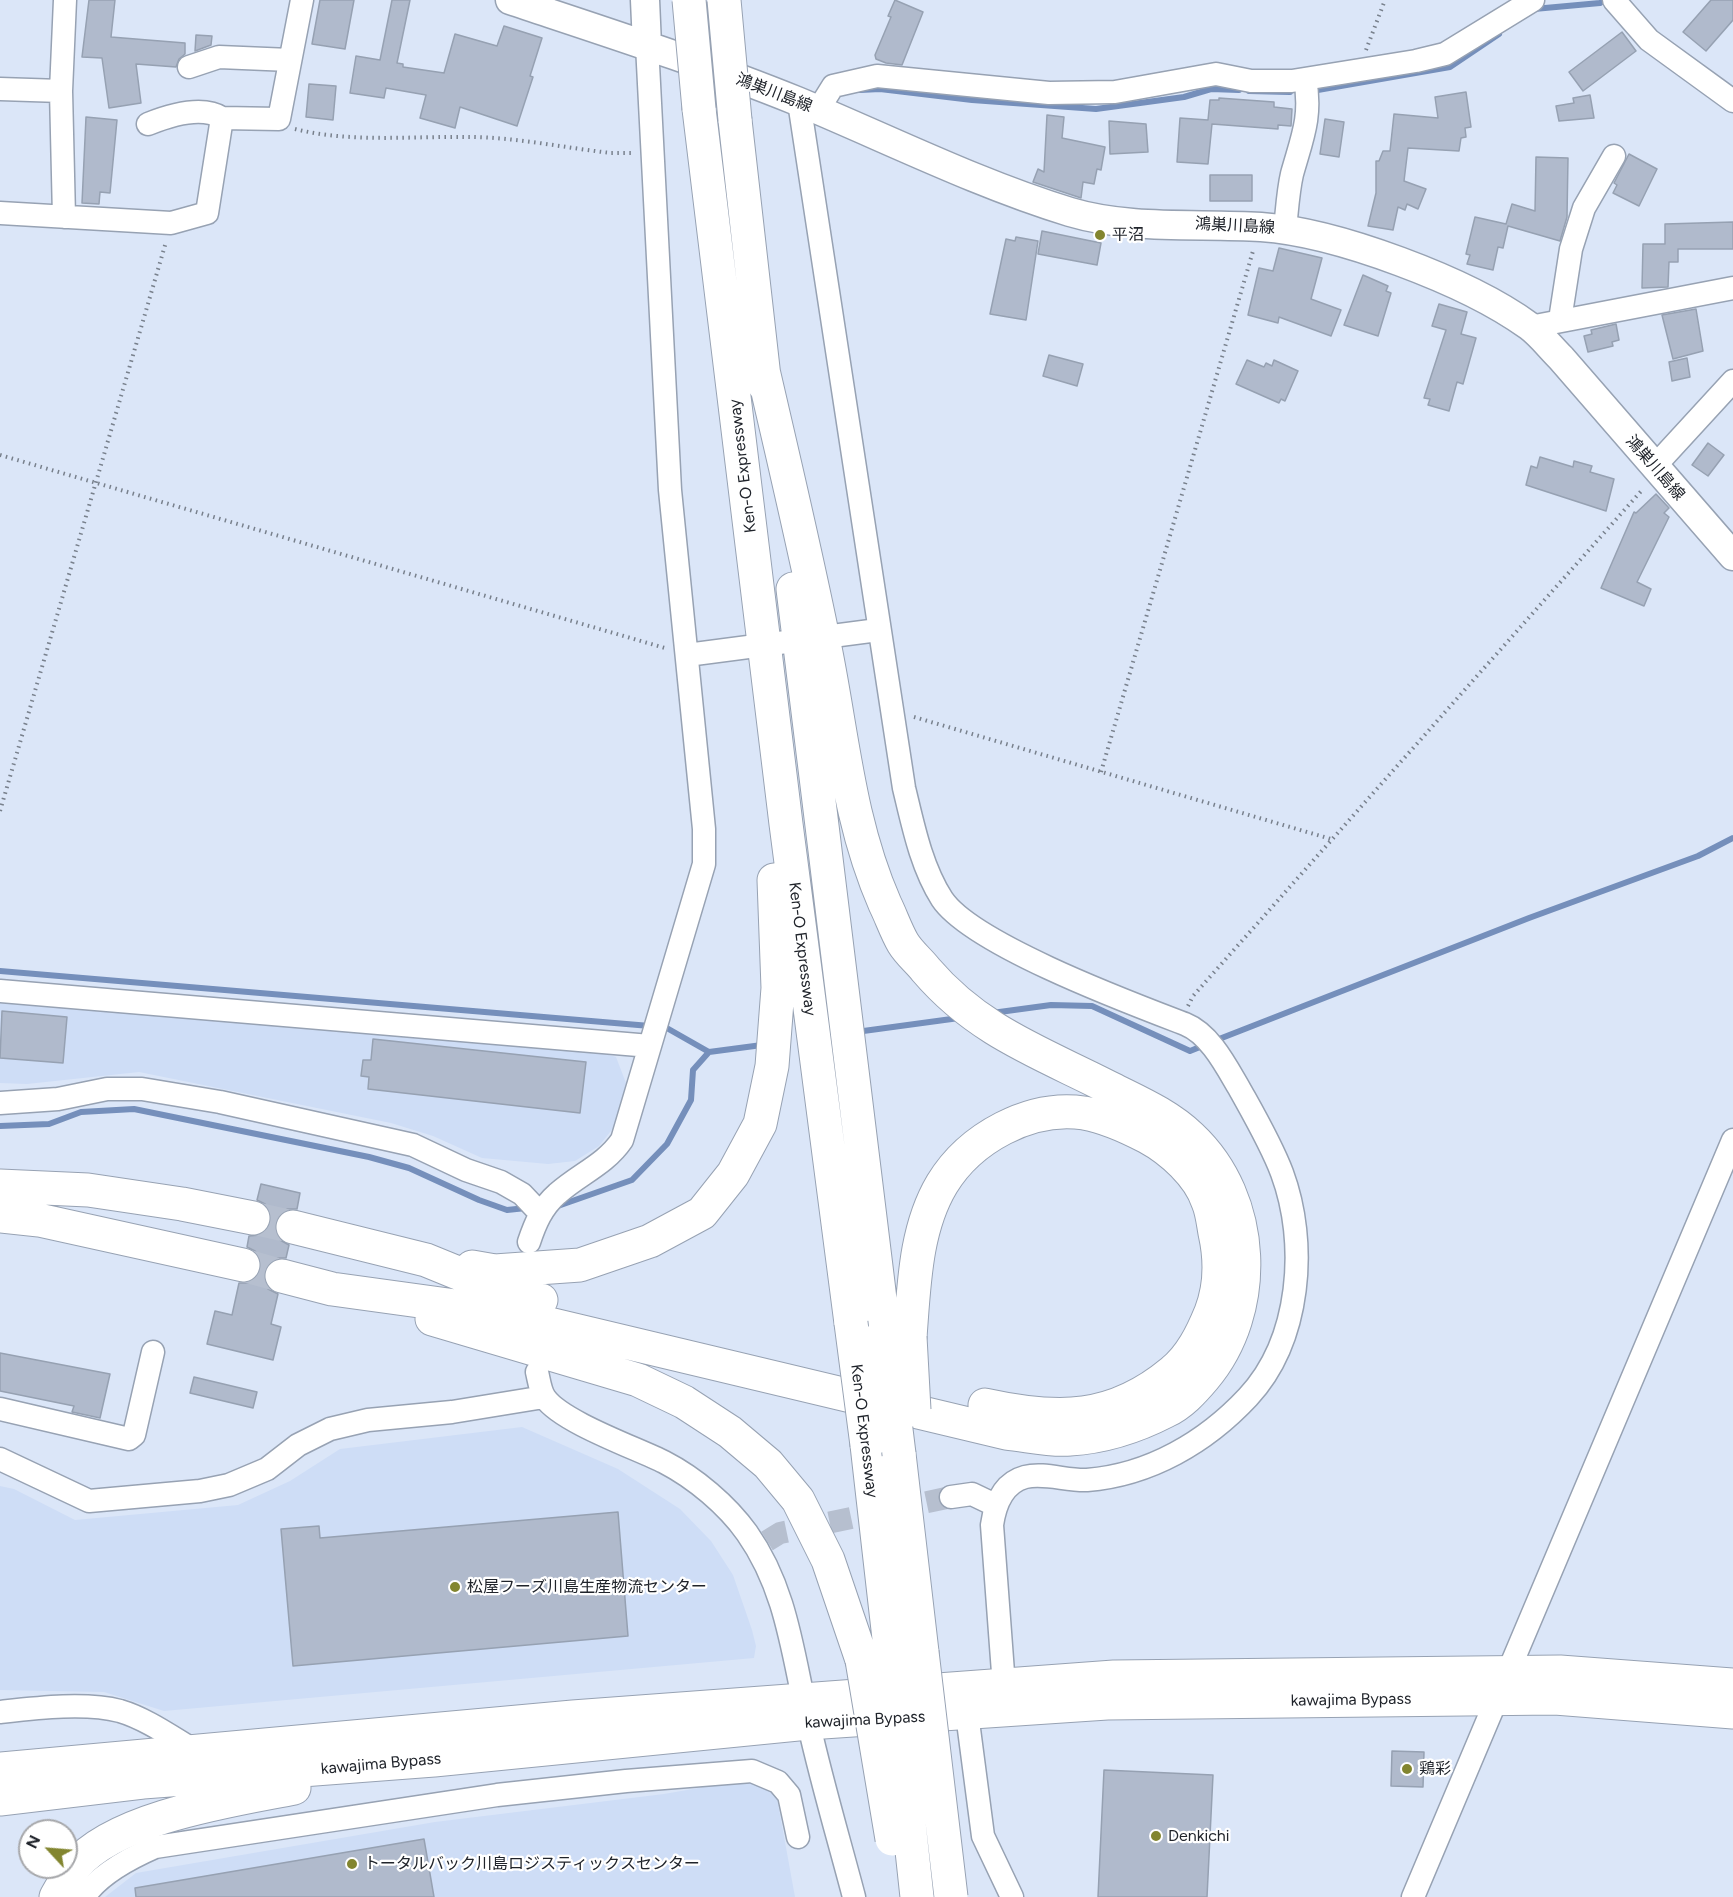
<!DOCTYPE html>
<html>
<head>
<meta charset="utf-8">
<style>
	body { margin:0 }
	#map { position:relative; width:1733px; height:1897px; overflow:hidden; background:#dbe6f8; font-family:Figtree,sans-serif }
	canvas { display:block }
	.north { position:absolute; left:18px; top:1819px; width:60px; height:60px; box-sizing:border-box; background:#fff; border:2px solid #a6a7aa; border-radius:50%; rotate:296deg; font-size:16px; font-weight:700; line-height:24px; text-align:center; color:#20242b }
	.north::after { content:''; display:block; margin:auto; width:21px; height:27px; background:#82852f; clip-path:polygon(50% 0,100% 100%,50% 72%,0 100%) }
</style>
</head>
<body>
<div id="map">
<canvas width="1733" height="1897"></canvas>
<div class="north">N</div>
</div>
<script>
const c = document.querySelector('canvas').getContext('2d');
c.lineJoin = 'round';
function paint(path, color) { c.fillStyle = color; c.fill(path, 'evenodd'); }
function strokePath(path, color, width, dash) { c.strokeStyle = color; c.lineWidth = width; c.lineCap = dash ? 'butt' : 'round'; c.setLineDash(dash || []); c.stroke(path); }
function drawText(font, color, halo, rows, align = 'center') {
  c.font = font + ' Figtree,"Noto Sans JP",sans-serif'; c.lineWidth = 4.5; c.setLineDash([]); c.textBaseline = 'middle'; c.strokeStyle = halo; c.fillStyle = color; for (const [text, x, y, turn = 0] of rows) {
    c.save(); c.translate(x, y); c.rotate((+turn || 0) * Math.PI / 180); c.textAlign = isNaN(turn) ? turn : align; if (halo) c.strokeText(text, 0, 0); c.fillText(text, 0, 0); c.restore();
  }
}
const built = new Path2D(`
	M0 999 588 1049 616 1057 626 1083 618 1122 599 1146 575 1161 548 1164 482 1158 433 1136 391 1123 139 1072 27 1084 0 1083Z
	M522 1427 618 1469 680 1509 711 1541 733 1575 752 1630 756 1646 754 1658 164 1711 104 1692 0 1690V1486L14 1489 75 1520 238 1505 290 1481 340 1449Z
	M739 1781 764 1785 777 1798 795 1897H105L136 1873 435 1822 664 1794Z`);
const stream = new Path2D(`
	M1534 9 1600 3 1604 0
	M860 90 880 89 972 100 1096 109 1184 97 1211 89 1239 90
	M1249 91 1290 92
	M1312 91 1450 67 1499 34
	M0 971 650 1026
	M992 1013 1051 1005 1092 1006 1190 1051 1205 1045
	M660 1027H665L709 1052 762 1045
	M856 1032 959 1018
	M1214 1041 1529 918 1698 856 1733 838
	M0 1126 49 1124 81 1112 134 1109 369 1157 409 1168 479 1200 507 1210 526 1208
	M555 1207 632 1180 667 1144 691 1100 693 1070 709 1052`);
const building = new Path2D(`
	M89 0H115L111 37 185 43V54L179 59 176 67 136 64 141 103 109 108 102 58 82 57Z
	M320 0H354L345 49 312 44Z
	M392 0H410L397 63 403 64V67L444 73 455 34 497 46 504 26 542 38 530 76 533 77 517 126 460 107 455 128 420 118 426 95 386 88 384 98 350 93 356 56 380 60Z
	M895 0 923 12 902 65 886 63 876 59 875 55 891 17 888 16Z
	M1711 0H1733V20L1706 51 1683 32Z
	M1622 32 1636 51 1583 91 1569 72Z
	M196 35 212 36 211 45 195 51Z
	M309 84 336 86 333 120 306 117Z
	M1466 92 1471 127 1465 128 1466 137 1461 138 1459 151 1408 148 1404 181 1426 189 1418 209 1407 204 1405 210 1398 207 1393 230 1368 226 1376 193V161H1379L1383 151H1390L1394 114 1438 118 1435 97Z
	M1590 95 1594 118 1559 121 1556 106 1574 103 1573 98Z
	M1219 98 1274 102V107L1292 109 1291 126 1278 125V129L1212 124 1208 164 1177 162 1180 118 1208 120 1210 100H1219Z
	M1047 115 1064 117 1062 138 1105 147 1101 170 1097 169 1094 184 1083 182 1081 198 1033 182 1038 169 1044 172Z
	M86 117 117 120 110 193 100 192 99 204 82 203Z
	M1325 119 1344 122 1339 157 1320 154Z
	M1109 121 1146 124 1148 152 1110 154Z
	M1629 154 1657 169 1639 206 1613 193 1617 185 1614 183Z
	M1536 157 1568 158 1567 217 1560 241 1508 226 1503 248 1498 247 1493 270 1467 264 1470 255 1466 254 1475 217 1506 224 1512 204 1535 211Z
	M1210 175H1252V201H1210Z
	M1733 222V249H1678V262H1669L1668 287 1642 288 1643 244H1665V224Z
	M1042 231 1101 243 1097 265 1038 254Z
	M1016 237 1038 241 1026 320 990 314 1006 239 1015 241Z
	M1279 248 1322 258 1311 299 1341 310 1331 336 1279 317 1278 323 1248 315 1259 268 1273 271Z
	M1363 275 1388 286 1386 291 1391 293 1378 336 1344 325Z
	M1439 304 1467 312 1461 334 1476 338 1463 384 1457 382 1449 411 1428 405 1430 399 1424 398 1446 330 1432 326Z
	M1696 309 1703 351 1673 359 1662 315Z
	M1616 324 1619 340 1612 342 1613 346 1588 352 1584 336 1592 334 1591 330Z
	M1049 355 1083 364 1077 386 1043 376Z
	M1687 358 1690 377 1672 381 1669 362Z
	M1247 360 1264 367 1266 363 1272 366 1274 360 1298 371 1285 401 1281 399 1279 403 1236 384Z
	M1708 443 1724 455 1708 476 1692 465Z
	M1540 457 1573 467 1574 461 1592 466 1590 472 1614 479 1606 511 1526 485 1531 466 1537 468Z
	M1656 494 1669 508 1664 513 1669 517 1637 582 1651 589 1644 606 1601 588 1634 512 1636 513Z
	M2 1011 67 1017 63 1063 0 1058Z
	M373 1039 586 1062 580 1113 368 1089 369 1077 361 1076 363 1060H371Z
	M261 1184 300 1193 297 1209H287L280 1214 275 1223V1232L280 1240 289 1245 286 1258H278L269 1262 264 1272V1282L268 1289 278 1294 271 1324 281 1327 273 1360 207 1344 215 1311 232 1315 239 1283H249L256 1278 261 1270V1259L255 1251 247 1247 249 1236 260 1235 267 1230 271 1222 270 1211 265 1204 257 1200Z
	M0 1353 110 1374 100 1418 72 1412 74 1406 0 1391Z
	M194 1377 257 1392 253 1408 190 1393Z
	M618 1512 628 1636 293 1666 281 1529 319 1526 320 1538Z
	M1392 1751 1424 1752 1423 1787 1391 1786Z
	M1104 1770 1213 1775 1207 1897H1098Z
	M424 1839 434 1897H136L135 1888Z`);
const minorTunnel = new Path2D(`
	M767 1541 780 1533 951 1497`);
const highwayTunnel = new Path2D(`
	M253 1218 293 1227
	M243 1265 282 1276`);
const path = new Path2D(`
	M1366 50 1385 0
	M295 129C351 143 412 136 469 137 514 137 566 148 611 153H634
	M0 455 665 648
	M914 717 1331 839
	M1101 772 1253 251
	M0 811 166 242
	M1188 1006 1193 996 1643 489`);
const minor = new Path2D(`
	M1614 0 1649 40 1733 101
	M189 67 219 57 290 60
	M0 89 61 91
	M799 102 904 788C913 825 921 866 942 899 972 944 1130 1003 1185 1024 1210 1034 1226 1066 1239 1088 1254 1115 1271 1144 1282 1173 1308 1243 1301 1340 1248 1397 1206 1442 1150 1475 1087 1480 1067 1481 1044 1472 1025 1477 1003 1483 995 1504 992 1525L1004 1686
	M818 110 833 86 877 76 1049 93 1115 92 1216 74 1251 81H1292L1416 61 1445 54 1533 0
	M148 124C168 116 202 105 222 118
	M0 213 171 223 207 213 222 118 279 119 302 0
	M64 217 61 91 65 0
	M1285 229C1287 211 1288 191 1292 174 1302 138 1312 117 1305 79
	M1560 320 1571 249 1584 208 1614 156
	M1530 327 1733 288
	M1654 467 1733 381
	M687 655 878 630
	M0 991 650 1046
	M0 1103 58 1099 107 1089H142L220 1102 413 1145 466 1170 501 1182 522 1194 540 1213
	M529 1242C535 1224 542 1207 557 1194 579 1174 605 1165 622 1140L704 864V829L670 490 647 45
	M537 1372C539 1380 540 1391 545 1398 562 1422 636 1448 664 1462 695 1478 727 1505 747 1533 788 1591 793 1658 809 1725 822 1783 839 1840 854 1897
	M0 1409 129 1439 134 1435 153 1352
	M0 1459 89 1501 200 1491 229 1485 267 1469 298 1445 330 1429 368 1420 452 1412 544 1397
	M951 1497 972 1494 995 1505
	M0 1712C36 1708 85 1702 120 1711 147 1719 173 1738 197 1752
	M967 1714 983 1836 1012 1897
	M84 1897C99 1874 130 1858 155 1847L497 1795 626 1781 752 1771 778 1782 789 1795 798 1837
	M1413 1897 1733 1140`);
const major = new Path2D(`
	M510 0C606 32 703 63 797 101 886 138 978 184 1070 212 1130 230 1198 223 1261 227 1336 232 1467 281 1529 326 1540 334 1550 347 1561 358L1733 556
	M645 0 647 45`);
const highway = new Path2D(`
	M699 109 786 824 851 1323
	M735 120 765 386
	M793 589 884 1332
	M0 1186 88 1190 182 1204 253 1218
	M0 1216 39 1220 243 1265
	M293 1227 426 1260 502 1291 541 1300
	M472 1267 495 1271 580 1265 650 1241 702 1213 733 1174 760 1124 772 1066 778 988 774 880
	M282 1276 332 1289 499 1312 1006 1433C1027 1435 1050 1441 1070 1439 1103 1437 1137 1426 1166 1411 1181 1404 1193 1391 1204 1378 1261 1311 1257 1199 1191 1137 1168 1115 1140 1103 1112 1089 1042 1053 979 1032 926 970 919 961 909 953 903 943 896 931 891 916 885 904 849 822 843 739 826 653 807 557 784 461 762 366
	M432 1319 638 1380 684 1402 730 1432 768 1464 798 1500 828 1560 862 1660
	M910 1337C914 1286 915 1229 942 1184 970 1138 1030 1105 1084 1113 1106 1117 1128 1127 1147 1137 1171 1150 1199 1175 1208 1202 1212 1211 1213 1222 1215 1233 1221 1260 1221 1286 1211 1312 1202 1334 1191 1357 1172 1372 1113 1421 1058 1421 985 1405
	M867 1445 891 1656
	M899 1454 922 1652
	M0 1769 573 1717 1114 1677 1560 1672 1733 1685
	M0 1799 143 1782 434 1760 808 1723 1107 1703 1555 1698 1733 1712
	M56 1897C62 1887 68 1875 75 1866 116 1817 233 1800 294 1788`);
const highwayBridge = new Path2D(`
	M689 0 699 109
	M724 0 735 120
	M851 1323 867 1445
	M884 1332 899 1454
	M910 1337 914 1410
	M922 1652 951 1897
	M891 1656 917 1897
	M862 1660 892 1839`);
const markers = [
	[1100,235,6,"#82852f"],
	[455,1587,6,"#82852f"],
	[1407,1769,6,"#82852f"],
	[1156,1836,6,"#82852f"],
	[352,1864,6,"#82852f"]
];
const streetNames = [
	["鴻巣川島線",774,93,21],
	["鴻巣川島線",1235,226,3],
	["Ken-O Expressway",743,466,-97],
	["鴻巣川島線",1655,468,49],
	["Ken-O Expressway",802,949,83],
	["Ken-O Expressway",864,1431,83],
	["kawajima Bypass",1351,1700,-1],
	["kawajima Bypass",865,1720,-3],
	["kawajima Bypass",381,1764,-5]
];
const poiNames = [
	["平沼",1112,235],
	["松屋フーズ川島生産物流センター",467,1587],
	["鶏彩",1419,1769],
	["Denkichi",1168,1836],
	["トータルバック川島ロジスティックスセンター",364,1864]
];
paint(built, '#ceddf6');
strokePath(stream, '#758fbb', 6);
paint(building, '#b0bacc');
strokePath(building, '#96a1b2', 1.5);
strokePath(minorTunnel, '#b6bfcf', 22, [22, 11]);
strokePath(highwayTunnel, '#b6bfcf', 33, [33, 16]);
strokePath(minor, '#97a2b3', 25);
strokePath(major, '#97a2b3', 31);
strokePath(highway, '#97a2b3', 35);
strokePath(path, '#78808c', 4, [1.5, 4.5]);
strokePath(minor, '#fff', 22);
strokePath(major, '#fff', 28);
strokePath(highway, '#fff', 33);
strokePath(highwayBridge, '#97a2b3', 35, []);
strokePath(highwayBridge, '#fff', 33);
for (const [x, y, r, color] of markers) { const dot = new Path2D(); dot.arc(x, y, r, 0, 2 * Math.PI); c.fillStyle = color; c.fill(dot); strokePath(dot, '#fff', 2); }
drawText('16px', '#20242b', '#fff', streetNames);
drawText('16px', '#20242b', '#fff', poiNames, 'left');
</script>
</body>
</html>
